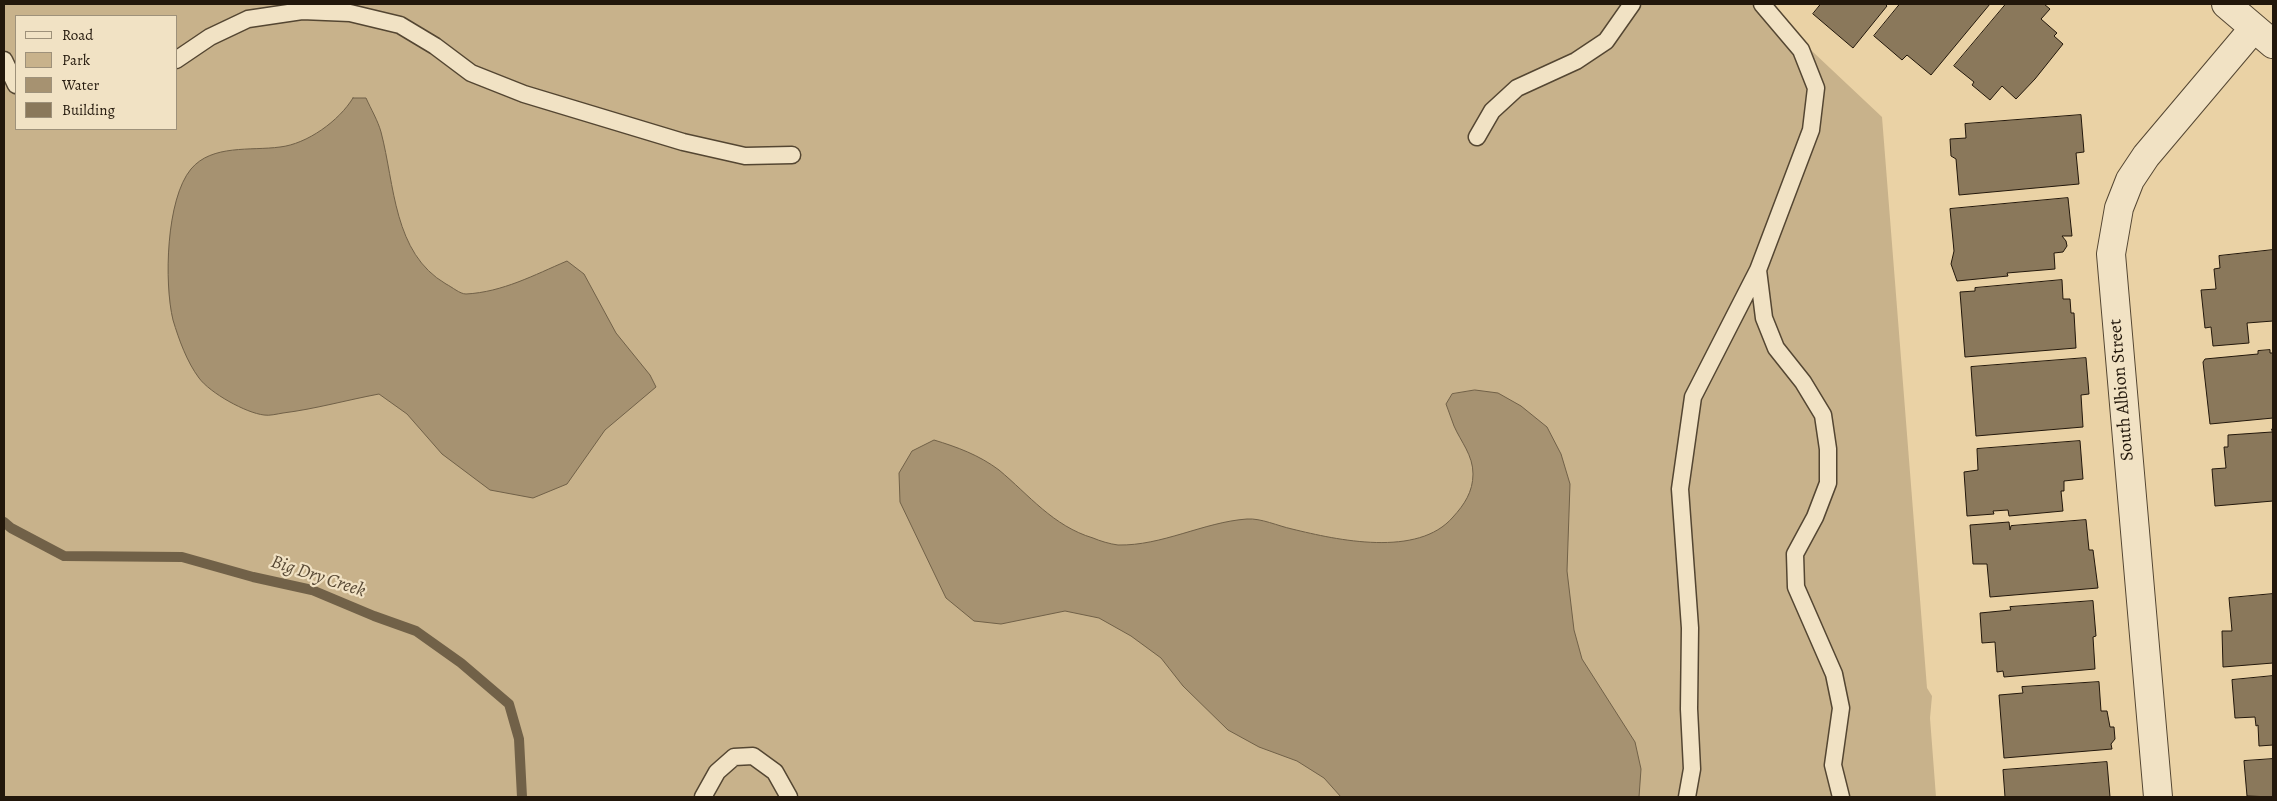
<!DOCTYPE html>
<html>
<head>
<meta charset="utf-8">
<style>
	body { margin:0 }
	#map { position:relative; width:2277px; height:801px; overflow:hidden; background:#ead2a5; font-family:Alegreya,serif }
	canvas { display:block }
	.frame { position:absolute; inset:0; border:5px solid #22170b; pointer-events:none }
	.legend { position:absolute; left:15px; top:15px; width:162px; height:115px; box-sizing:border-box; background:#f1e2c4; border:1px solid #9e917a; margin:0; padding:6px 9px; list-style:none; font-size:15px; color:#22170b }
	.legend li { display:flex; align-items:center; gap:10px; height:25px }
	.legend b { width:25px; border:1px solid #9e917a }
</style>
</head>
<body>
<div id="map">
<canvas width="2277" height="801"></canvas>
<div class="frame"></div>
<ul class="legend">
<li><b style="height:6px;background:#f1e2c4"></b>Road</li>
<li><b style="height:14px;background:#c8b28b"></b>Park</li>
<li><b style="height:14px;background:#a69271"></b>Water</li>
<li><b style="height:14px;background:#8a785b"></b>Building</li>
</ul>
</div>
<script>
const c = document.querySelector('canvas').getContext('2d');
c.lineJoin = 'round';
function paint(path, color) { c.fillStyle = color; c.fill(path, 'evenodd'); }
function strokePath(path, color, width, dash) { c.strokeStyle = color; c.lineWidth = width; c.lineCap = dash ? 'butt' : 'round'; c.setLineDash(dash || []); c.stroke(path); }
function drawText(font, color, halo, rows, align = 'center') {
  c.font = font + ' Alegreya,serif'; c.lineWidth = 4.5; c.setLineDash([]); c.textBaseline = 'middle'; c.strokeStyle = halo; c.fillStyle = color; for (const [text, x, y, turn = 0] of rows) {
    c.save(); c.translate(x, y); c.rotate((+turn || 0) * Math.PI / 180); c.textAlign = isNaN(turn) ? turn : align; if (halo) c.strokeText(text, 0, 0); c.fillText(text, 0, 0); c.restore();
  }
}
const green = new Path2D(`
	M4 4H1762L1882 117 1927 688 1932 696 1930 718 1936 797H4ZM16 16H176V129H16Z`);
const water = new Path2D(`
	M353 98H366C371 109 378 121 381 132 395 185 393 253 446 284 452 287 460 294 466 294 503 292 534 275 567 261L584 274 616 333 650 375 656 387 605 430 567 484 533 498 490 490 442 454 407 414 379 394C347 400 315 409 283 413 277 414 269 416 264 415 246 413 210 393 199 378 187 362 179 340 173 320 164 283 166 199 191 169 212 144 251 151 280 147 307 144 339 121 353 98Z
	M1475 390 1498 393 1521 406 1547 427 1561 454 1570 484 1567 571 1574 630 1582 659 1635 742 1641 769 1639 797H1341L1324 778 1297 761 1259 747 1228 730 1183 686 1161 658 1131 636 1099 618 1065 611 1001 624 974 621 946 598 900 502 899 473 912 451 934 440C957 447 979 455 999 470 1029 495 1053 526 1093 538 1100 541 1110 544 1118 545 1162 546 1204 522 1247 519 1261 518 1278 526 1292 529 1337 540 1418 558 1453 517 1464 505 1473 492 1473 474 1473 455 1461 442 1454 426 1451 419 1449 411 1446 404L1452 394Z`);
const stream = new Path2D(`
	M4 522 11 528 64 556 182 557 253 577 312 590 374 616 416 631 461 663 509 704 519 739 522 797`);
const building = new Path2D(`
	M1821 4H1885L1887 6 1853 48 1813 14Z
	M1900 4H1990L1931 75 1907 55 1902 60 1874 36Z
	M2006 4H2044L2050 9 2041 19 2057 33 2054 36 2063 44 2035 79 2016 99 2002 86 1990 100 1972 85 1974 82 1954 66Z
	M2081 115 2084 152 2076 153 2079 184 1959 195 1956 159 1951 156 1950 139 1966 138 1965 124Z
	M2068 198 2072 236H2062L2066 241 2067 246 2063 252 2054 253 2055 269 2007 273 2008 276 1957 281 1951 264 1954 251 1950 209Z
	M2273 250V321L2247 323 2249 343 2213 346 2211 327 2205 328 2201 290 2216 289 2214 269 2220 268 2219 256Z
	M2062 280 2063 299H2070L2071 313H2074L2076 348 1965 357 1960 292 1975 291V288Z
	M2270 350V353H2273V418L2210 424 2203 362 2205 359 2258 354V351Z
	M2086 358 2089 394 2081 395 2083 427 1976 436 1971 367Z
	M2272 429H2273V501L2215 506 2212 469 2226 468 2224 447H2228V435L2272 432Z
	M2080 441 2083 479 2064 481V491H2061L2063 511 2009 516 2008 510 1993 511 1994 514 1967 516 1964 472 1978 470 1977 449Z
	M2086 520 2089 550H2093L2098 588 1990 597 1987 564H1973L1970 525 2009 522 2010 530 2011 526Z
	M2273 594V663L2223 667 2222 631H2232L2229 598Z
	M2093 601 2096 636 2093 637 2095 669 2004 677 2003 671 1997 672 1995 642 1982 643 1980 613 2011 610 2010 607Z
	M2273 676V745L2259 746 2258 725 2256 726 2255 717 2235 718 2232 680Z
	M2099 682 2101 711H2107L2110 727H2114L2115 739 2111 744 2112 749 2004 758 1999 695 2023 693 2022 687Z
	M2273 759V797L2247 796 2244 761Z
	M2107 762 2110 797H2001H2005L2003 770Z`);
const lane = new Path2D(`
	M1762 4 1801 50 1816 88 1811 130 1758 270 1764 318 1776 348 1803 382 1823 415 1828 449V483L1815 517 1795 554 1796 587 1834 674 1841 708 1833 765 1841 797
	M4 60 16 85
	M176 60 210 37 248 19 302 11 350 13 400 25 435 46 471 73 524 94 683 142 745 156 792 155
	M1477 137 1492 111 1517 88 1576 61 1606 41 1632 4
	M703 797 717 772 734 757 753 756 775 772 789 797
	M1687 797 1692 769 1689 709 1690 628 1680 489 1693 397 1758 270`);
const street = new Path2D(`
	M2226 4 2273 44
	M2158 797 2111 254 2119 208 2130 180 2146 156 2254 28`);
const streetNames = [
	["South Albion Street",2122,390,-95]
];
const waterNames = [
	["Big Dry Creek",318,577,18]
];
paint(green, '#c8b28b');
paint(water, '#a69271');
strokePath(water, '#716148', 1);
strokePath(stream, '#716148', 10);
paint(building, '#8a785b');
strokePath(building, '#22170b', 1);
strokePath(lane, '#544632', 19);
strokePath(street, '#544632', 30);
strokePath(lane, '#f1e2c4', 16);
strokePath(street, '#f1e2c4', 28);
drawText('18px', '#22170b', '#f1e2c4', streetNames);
drawText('italic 19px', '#574834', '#f1e2c4', waterNames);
</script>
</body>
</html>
